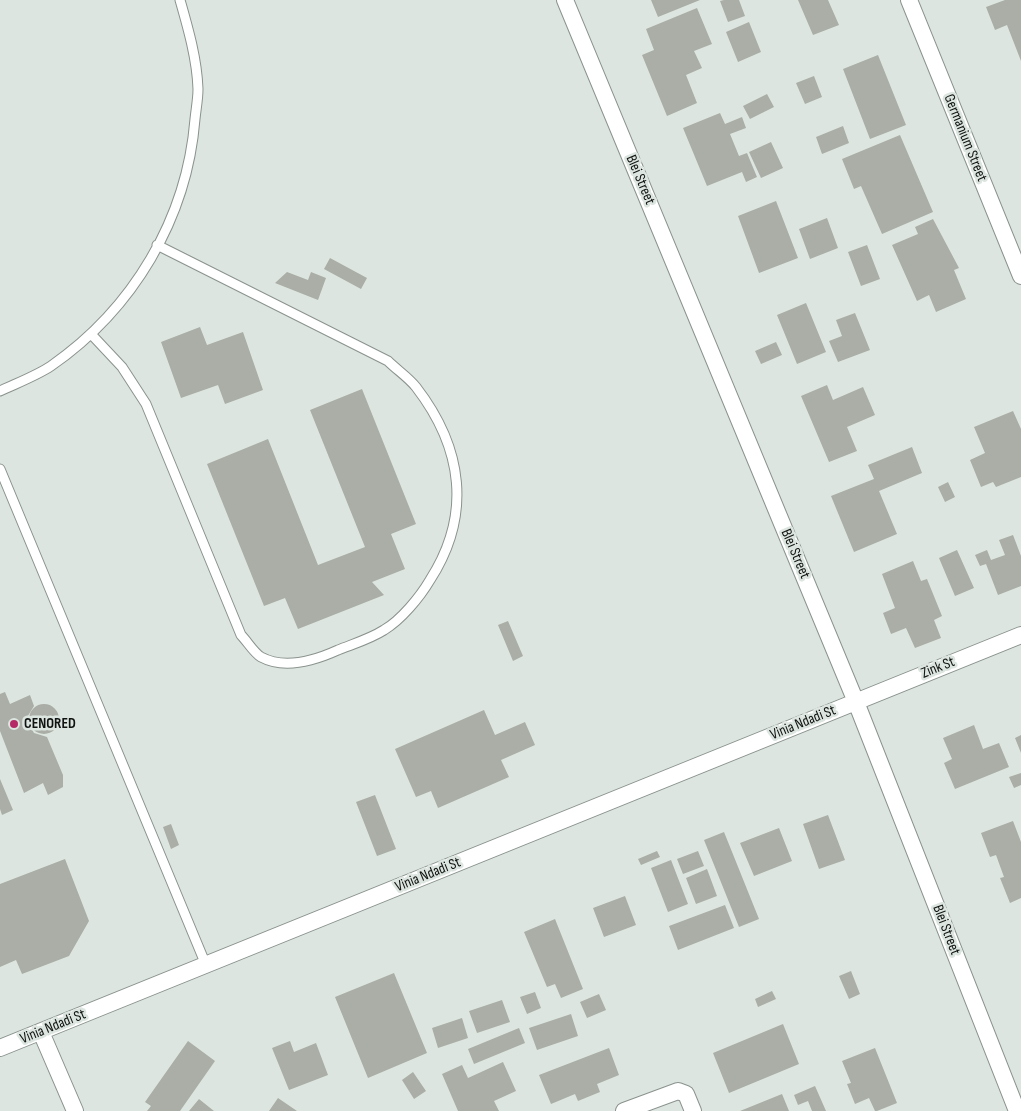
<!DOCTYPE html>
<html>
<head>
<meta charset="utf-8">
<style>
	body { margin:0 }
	canvas { display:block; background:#dce5df }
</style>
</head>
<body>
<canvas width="1021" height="1111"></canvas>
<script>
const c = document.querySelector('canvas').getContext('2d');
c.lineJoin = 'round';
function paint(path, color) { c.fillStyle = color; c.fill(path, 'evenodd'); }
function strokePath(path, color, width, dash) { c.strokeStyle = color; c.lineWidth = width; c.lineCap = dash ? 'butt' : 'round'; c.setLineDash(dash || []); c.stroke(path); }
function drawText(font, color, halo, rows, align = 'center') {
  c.font = font + ' "Sofia Sans Condensed",sans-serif'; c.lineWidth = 5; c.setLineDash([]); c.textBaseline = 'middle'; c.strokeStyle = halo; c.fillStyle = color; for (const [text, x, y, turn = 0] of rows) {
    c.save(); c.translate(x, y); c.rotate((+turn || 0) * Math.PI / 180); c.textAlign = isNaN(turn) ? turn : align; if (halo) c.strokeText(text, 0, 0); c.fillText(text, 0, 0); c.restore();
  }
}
const building = new Path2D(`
	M651 0H700L658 17Z
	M724 0H739L745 16 728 22 720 1Z
	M798 0H828L839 25 813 35Z
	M1005 0H1021V61L1007 25 995 30 986 7Z
	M697 8 712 44 694 51 702 68 686 75 697 103 667 116 642 55 654 50 646 29Z
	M749 22 761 52 738 62 726 32Z
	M878 55 906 125 870 139 843 69Z
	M814 76 822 97 805 104 796 83Z
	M767 94 774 107 750 119 743 106Z
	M720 113 725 124 742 117 746 128 730 134 739 156 747 153 757 177 746 182 742 172 707 186 683 128Z
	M843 126 849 143 822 154 816 137Z
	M900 135 933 212 882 234 861 186 854 189 842 159Z
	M771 142 783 168 761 178 749 152Z
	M776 201 798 258 759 273 738 216Z
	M827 218 838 248 810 259 799 229Z
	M933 219 959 268 954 270 966 299 936 312 929 295 917 301 892 245 918 234 915 227Z
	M867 245 880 279 861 286 848 252Z
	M330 258 367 278 361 289 324 269Z
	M287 272 308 280 311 272 326 278 318 300 275 283Z
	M806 303 826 352 797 364 777 315Z
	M855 313 870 350 838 362 829 341 842 336 836 320Z
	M200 327 207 345 243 332 263 390 225 404 218 385 181 398 161 342Z
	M776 342 782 355 761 364 755 351Z
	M827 385 833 400 863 387 875 415 847 427 857 451 829 462 801 396Z
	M362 389 416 524 391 534 405 569 372 582 384 595 298 629 285 598 264 606 207 464 268 439 318 565 365 547 310 410Z
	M1013 411 1021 429V477L996 487 993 482 981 487 970 460 985 453 974 427Z
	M912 447 922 473 879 491 897 534 854 552 831 496 874 479 868 465Z
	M948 482 955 497 945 502 938 487Z
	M1013 535 1021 556V586L998 595 986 564 980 566 975 555 987 550 991 560 1005 555 999 540Z
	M957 550 974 588 955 596 939 558Z
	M913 561 921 581 927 579 942 616 934 620 941 638 915 648 906 628 891 634 883 613 895 608 882 574Z
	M508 621 523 656 513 661 498 625Z
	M5 692 10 704 30 695 34 706 26 719 34 733 47 737 63 775V787L48 795 43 783 24 793 0 731V694Z
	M29 719a15 15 0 1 1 30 0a15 15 0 1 1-30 0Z
	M484 710 495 735 525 722 535 745 501 760 509 777 438 808 431 791 416 797 395 749Z
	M974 725 983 749 999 743 1009 767 955 789 944 763 952 759 943 738Z
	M1021 735V753L1015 738Z
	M1021 773V785L1014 788 1009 777Z
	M0 779 13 810 2 815 0 809Z
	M375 795 396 849 377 856 356 802Z
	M828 815 845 860 819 869 803 824Z
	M1013 821 1021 842V898L1010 903 1000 878 1004 877 996 855 990 857 981 833Z
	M171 824 179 845 171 849 163 827Z
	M779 828 792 861 754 876 740 843Z
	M724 832 759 919 739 927 704 840Z
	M657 851 660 857 641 865 638 859Z
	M698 851 704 866 683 874 677 859Z
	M65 859 89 921 69 956 22 974 16 960 0 967V884Z
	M671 860 688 904 668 912 651 868Z
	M707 869 717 896 696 904 686 878Z
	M625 896 636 925 604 937 593 908Z
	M725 905 734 928 678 950 669 926Z
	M555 919 583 989 561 998 555 984 547 987 524 932Z
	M851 971 860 994 849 999 839 976Z
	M394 973 427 1053 368 1078 335 997Z
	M772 991 776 999 758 1007 755 999Z
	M535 992 541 1008 527 1014 520 997Z
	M599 994 606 1010 587 1018 580 1002Z
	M502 1000 510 1022 477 1033 469 1011Z
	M571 1014 578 1036 537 1050 529 1028Z
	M462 1018 468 1038 438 1048 432 1028Z
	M783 1024 799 1064 729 1093 713 1053Z
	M519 1028 525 1043 474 1064 468 1049Z
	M188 1041 215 1061 180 1111H147L151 1106 145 1102Z
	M290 1041 294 1052 316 1043 328 1075 289 1090 272 1048Z
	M609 1048 619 1075 597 1084 600 1092 578 1101 575 1094 551 1104 539 1075Z
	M875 1048 897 1103 877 1111H875L869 1098 855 1104 847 1084 851 1083 842 1061Z
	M503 1062 516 1091 494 1101 499 1111H458L442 1074 462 1065 468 1078Z
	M413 1072 426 1091 414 1099 402 1080Z
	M815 1086 826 1111H812L808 1101 798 1105 794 1095Z
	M782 1094 789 1111H740Z
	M278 1098 297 1111H269Z
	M199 1099 214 1111H189Z`);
const lane = new Path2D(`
	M91 334 122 367 146 404 241 635C247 641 254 653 261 657 285 670 316 660 338 650 353 644 370 639 384 630 401 620 420 597 430 580 472 515 463 448 416 387 408 377 397 370 388 361L157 245
	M0 391C17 383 36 376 51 366 133 309 187 219 195 119 196 109 198 99 198 89 197 59 188 28 180 0
	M0 469 206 965`);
const street = new Path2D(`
	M565 0 856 702 1017 1111
	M909 0 1021 276
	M41 1032 75 1111
	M0 1048 1021 635
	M624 1111 678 1091 686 1094 693 1111`);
const markers = [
	[14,724,5,"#b52a66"]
];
const streetNames = [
	["Germanium Street",965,138,68],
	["Blei Street",640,180,67],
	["Blei Street",795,554,67],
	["Zink St",938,668,-22],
	["Vinia Ndadi St",803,723,-22],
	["Vinia Ndadi St",428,875,-22],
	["Blei Street",946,930,69],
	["Vinia Ndadi St",53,1027,-22]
];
const poiNames = [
	["CENORED",24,724]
];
paint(building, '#aaaea6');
strokePath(lane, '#8a938e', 11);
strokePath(street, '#8a938e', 18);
strokePath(lane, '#fff', 9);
strokePath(street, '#fff', 16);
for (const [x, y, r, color] of markers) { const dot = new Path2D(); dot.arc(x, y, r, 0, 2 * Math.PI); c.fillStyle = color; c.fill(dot); strokePath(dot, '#dce5df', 2); }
drawText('15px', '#101311', '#dce5df', streetNames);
drawText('bold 15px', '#101311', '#dce5df', poiNames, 'left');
</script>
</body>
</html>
